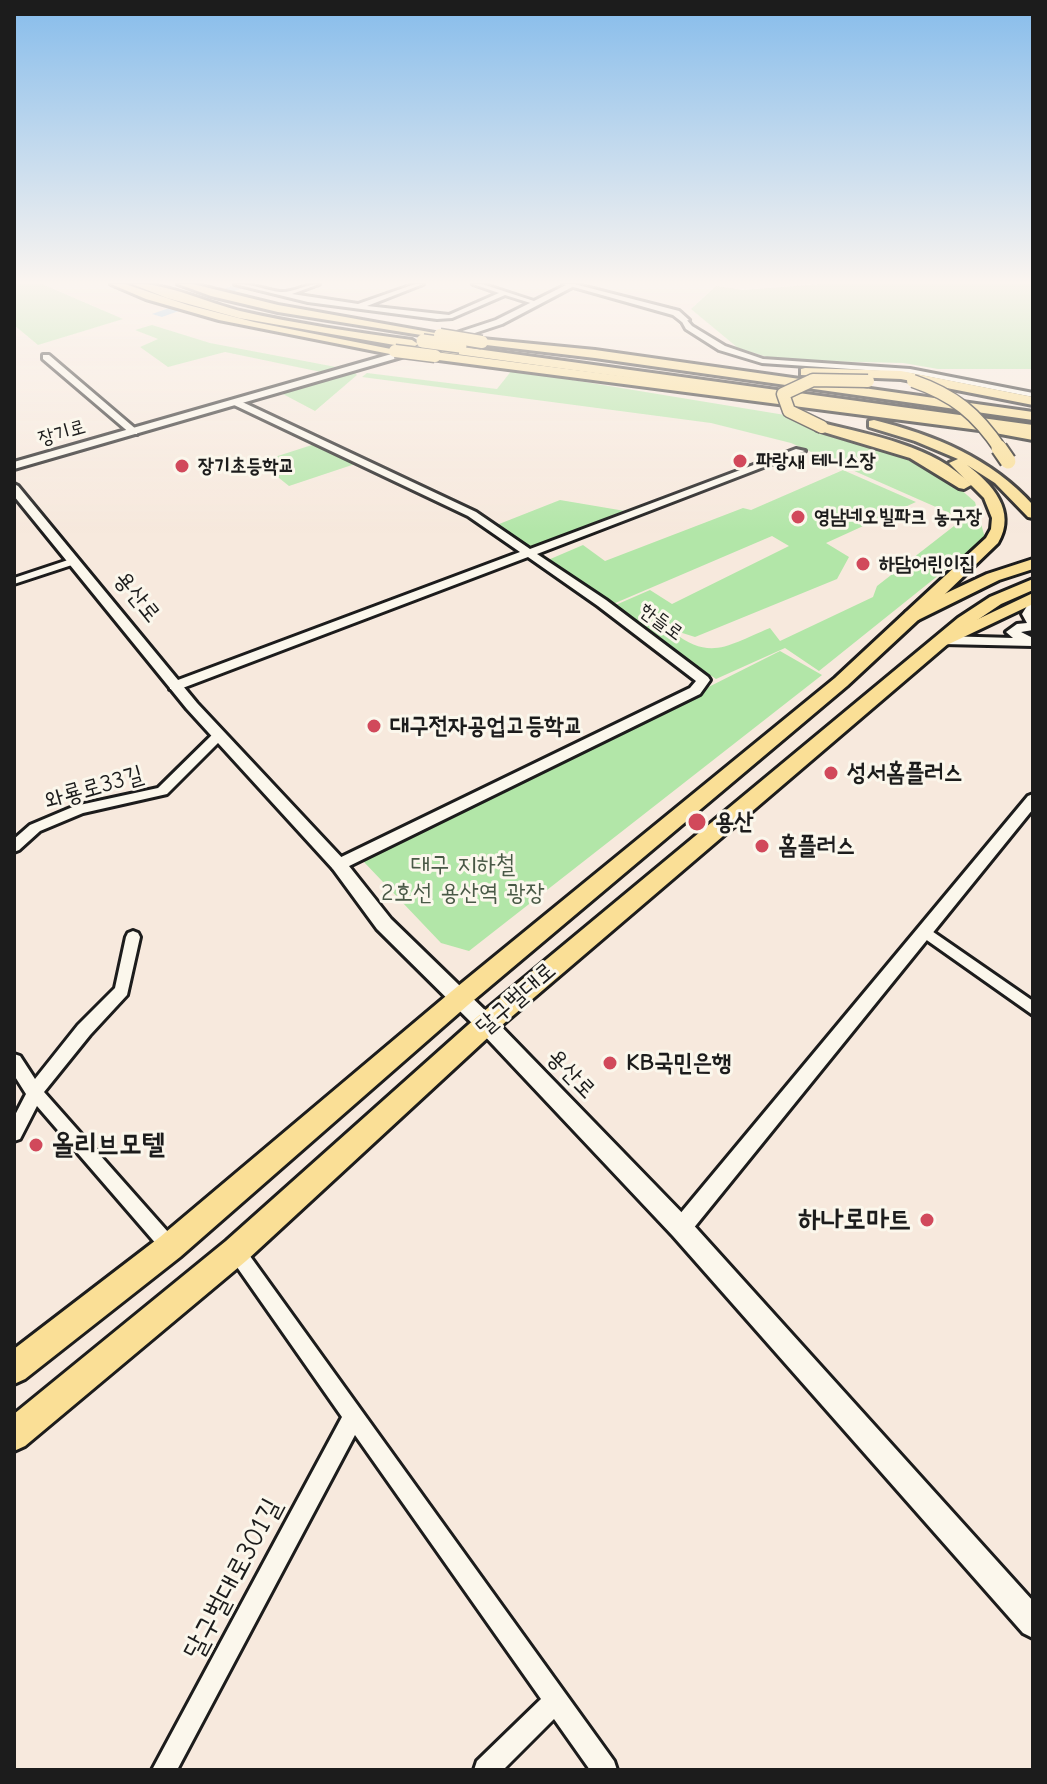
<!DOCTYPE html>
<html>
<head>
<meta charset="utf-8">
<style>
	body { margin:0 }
	#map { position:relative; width:1047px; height:1784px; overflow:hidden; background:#f7e9dd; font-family:"Comic Neue",sans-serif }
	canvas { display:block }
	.frame { position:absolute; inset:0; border:16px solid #1c1c1c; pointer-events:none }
</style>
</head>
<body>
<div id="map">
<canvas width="1047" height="1784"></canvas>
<div class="frame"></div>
</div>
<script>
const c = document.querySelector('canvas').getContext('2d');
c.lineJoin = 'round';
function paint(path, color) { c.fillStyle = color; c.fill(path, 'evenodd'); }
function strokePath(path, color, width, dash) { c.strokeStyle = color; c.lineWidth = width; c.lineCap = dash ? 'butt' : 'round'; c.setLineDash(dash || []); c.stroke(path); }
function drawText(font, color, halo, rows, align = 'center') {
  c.font = font + ' "Comic Neue","Poor Story",sans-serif'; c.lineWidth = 6; c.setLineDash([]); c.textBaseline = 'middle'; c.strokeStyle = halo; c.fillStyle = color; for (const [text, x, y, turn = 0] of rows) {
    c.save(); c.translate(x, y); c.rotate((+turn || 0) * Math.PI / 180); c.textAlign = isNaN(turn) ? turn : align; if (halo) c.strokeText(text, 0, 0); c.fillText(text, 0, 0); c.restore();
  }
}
const green = new Path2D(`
	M14 284H42L123 319 38 345 14 325Z
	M820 284H1033V369H938L903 363 777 360 738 348 691 309 716 286 744 290Z
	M152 325 210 343 336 367 321 372 225 352 168 367 140 347 158 339 135 330Z
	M512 370 785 415 934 466 975 502 985 538 819 671 785 648 716 679 611 607 650 590 672 604 789 546 772 536 613 604 548 560 583 545 605 561 743 508 751 510 843 470 916 502 826 543 849 557 837 579 695 637 676 631 673 632C711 662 730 644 770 628L780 641 873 597 877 586 963 519 791 443 711 423 362 377 367 373 497 389Z
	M355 373 357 375 315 411 281 393Z
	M315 444 358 463 289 486 259 462Z
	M560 500 631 512 533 549 494 526Z
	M780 651 822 675 469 951 441 943 363 861Z`);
const river = new Path2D(`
	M238 284H254L162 317 152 314Z`);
const minor = new Path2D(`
	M235 284C250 283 265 290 280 292 293 293 306 284 319 284L292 294 358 304 415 284H423L367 306 449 315 499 293 473 284H482L540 303 537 305 505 295 452 318 437 319 308 302Z
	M685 318 692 326 725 346 763 359 910 369 1033 393V397L910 373 762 363 719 350 686 329 681 320Z
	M74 558 79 561 78 563 14 584V578Z
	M219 731 223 732 225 735 223 738 167 794 83 813 40 831 19 850 14 852V839L30 825 75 806 158 788 215 732Z
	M926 927 1033 1001V1015L921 936 919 932 921 928Z
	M133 931 138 933 140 937 127 995 90 1035 44 1092 176 1241 179 1247 176 1253 170 1256 164 1253 37 1106 20 1139 14 1141V1117L26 1094 14 1075V1054L20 1056 35 1079 78 1025 115 988 126 937 128 933Z
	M236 1242 242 1245 614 1761 617 1770H590L554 1719 503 1770H474L477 1761 541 1699 355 1435 177 1770H152L342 1417 230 1257 227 1251 230 1245Z`);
const tertiary = new Path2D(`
	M563 284H574L679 311 689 320 682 322 673 315Z
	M43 355H49L137 430V434H131L43 359Z
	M232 400H238L476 512 530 549 796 449 805 451 537 554 606 600 708 677 710 680 700 694 339 871 333 869 331 865 333 861 690 688 696 681 598 606 528 557 180 689H170V683L520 552 468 516 232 404Z
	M1033 602V630L1021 632 1033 638V646L943 644 937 640 943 636 1013 638 1006 632 1017 624 1027 623 1022 614 1029 603Z
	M1033 794V809L688 1235 681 1238 674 1235 671 1228 674 1221 1028 796Z`);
const secondary = new Path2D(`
	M568 284 576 285 502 324 408 355 14 469V462L402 351 496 320Z
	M14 484 18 486 197 703 345 861 391 919 493 1018 689 1220 1033 1601V1638L1023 1633 673 1236 479 1030 377 929 333 869 187 709 14 496Z`);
const primary = new Path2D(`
	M1033 559V569L999 580 918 620 847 686 468 1005 180 1257 25 1379 14 1384V1349L160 1237 452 991 835 678 906 612 987 574Z
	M1033 579V590L1001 604 970 625 495 1031 246 1261 25 1446 14 1451V1414L226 1241 477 1017 958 618 990 597Z`);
const trunk = new Path2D(`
	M111 284H125L188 305 254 322 401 351 395 355 219 320 146 299Z
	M178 284H193L278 305 446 335 440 338 278 312 211 296Z
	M482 339 595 350 1033 412V420L595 358 478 344 476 342Z
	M435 352 979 422 1033 432V440L979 430 431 359V353Z
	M805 368 901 371 1033 397V405L901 379 801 375V369Z
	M874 420C934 435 991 458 1033 505V518L1028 517 995 483 967 465C992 484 1017 511 998 543L918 620 912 621 904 616 906 612 986 538 991 529 992 518 984 498 949 463 958 459 915 441 869 427V421Z
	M822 423C870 435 936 446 971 485L964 489 959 488 910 458 817 430V424Z
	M1033 593V604L949 644 943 645 934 640Z`);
const motorway = new Path2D(`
	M132 284C164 282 208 303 240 311 297 324 354 332 412 340L418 344 412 348 239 318 167 298Z
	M447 345 1033 425V433L442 352 441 349Z`);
const trunkBridgeFar1 = new Path2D(`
	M440 335 482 342
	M395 351 435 356
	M913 381C954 395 977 414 1001 450
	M822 427 789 411 783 394 813 380 868 381`);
const trunkBridge = new Path2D(`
	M999 448 1008 461`);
const motorwayBridge = new Path2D(`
	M423 341 460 346`);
const markers = [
	[740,461,8,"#d1495b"],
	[182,466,8,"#d1495b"],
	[798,517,8,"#d1495b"],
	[863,564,8,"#d1495b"],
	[374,726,8,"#d1495b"],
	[831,773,8,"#d1495b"],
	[697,822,10,"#d1495b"],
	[762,846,8,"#d1495b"],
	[610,1063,8,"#d1495b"],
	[36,1145,8,"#d1495b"],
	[927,1220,8,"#d1495b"]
];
const farStreetnames = [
	["장기로",62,433,-16],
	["한들로",661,622,36]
];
const farPoinames = [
	["파랑새 테니스장",756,461],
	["장기초등학교",198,466],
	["영남네오빌파크 농구장",814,517],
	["하담어린이집",879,564]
];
const streetNames = [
	["용산로",137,597,51],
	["와룡로33길",94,788,-16],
	["달구벌대로",516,999,-41],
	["용산로",571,1074,46]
];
const poiNames = [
	["대구전자공업고등학교",390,726],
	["성서홈플러스",847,773],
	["용산",715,822],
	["홈플러스",778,846],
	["KB국민은행",626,1063]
];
const parkNames = [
	["대구 지하철",463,865],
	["2호선 용산역 광장",463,893]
];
const nearPoinames = [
	["올리브모텔",52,1145],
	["하나로마트",911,1220,"right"]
];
const nearStreetnames = [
	["달구벌대로301길",233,1579,-62]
];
paint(green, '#b2e6a8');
paint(river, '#93c8f0');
strokePath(minor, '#1c1c1c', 6);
strokePath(tertiary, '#1c1c1c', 6);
strokePath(secondary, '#1c1c1c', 6);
strokePath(primary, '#1c1c1c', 6);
strokePath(trunk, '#1c1c1c', 6);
strokePath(motorway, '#1c1c1c', 6);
paint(minor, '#fbf7ec');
paint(tertiary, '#fbf7ec');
paint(secondary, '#fbf7ec');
paint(primary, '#fadf96');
paint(trunk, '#fadf96');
paint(motorway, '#fadf96');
strokePath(trunkBridgeFar1, '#1c1c1c', 15, []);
strokePath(trunkBridge, '#1c1c1c', 19, []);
strokePath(motorwayBridge, '#1c1c1c', 16, []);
strokePath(trunkBridgeFar1, '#fadf96', 12);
strokePath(trunkBridge, '#fadf96', 15);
strokePath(motorwayBridge, '#fadf96', 13);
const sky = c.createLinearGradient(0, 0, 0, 533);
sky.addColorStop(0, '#86bceb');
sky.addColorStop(0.53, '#fbf5f0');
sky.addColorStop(1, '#fbf5f000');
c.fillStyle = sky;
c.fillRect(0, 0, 1047, 533);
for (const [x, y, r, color] of markers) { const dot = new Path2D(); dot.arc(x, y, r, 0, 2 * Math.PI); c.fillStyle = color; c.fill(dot); strokePath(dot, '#fbf7ec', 3); }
drawText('20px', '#1c1c1c', '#fbf7ec', farStreetnames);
drawText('bold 20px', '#1c1c1c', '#fbf7ec', farPoinames, 'left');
drawText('24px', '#1c1c1c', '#fbf7ec', streetNames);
drawText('bold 24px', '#1c1c1c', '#fbf7ec', poiNames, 'left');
drawText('24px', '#495946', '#fbf7ec', parkNames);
drawText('bold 28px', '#1c1c1c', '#fbf7ec', nearPoinames, 'left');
drawText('28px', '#1c1c1c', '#fbf7ec', nearStreetnames);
</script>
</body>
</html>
